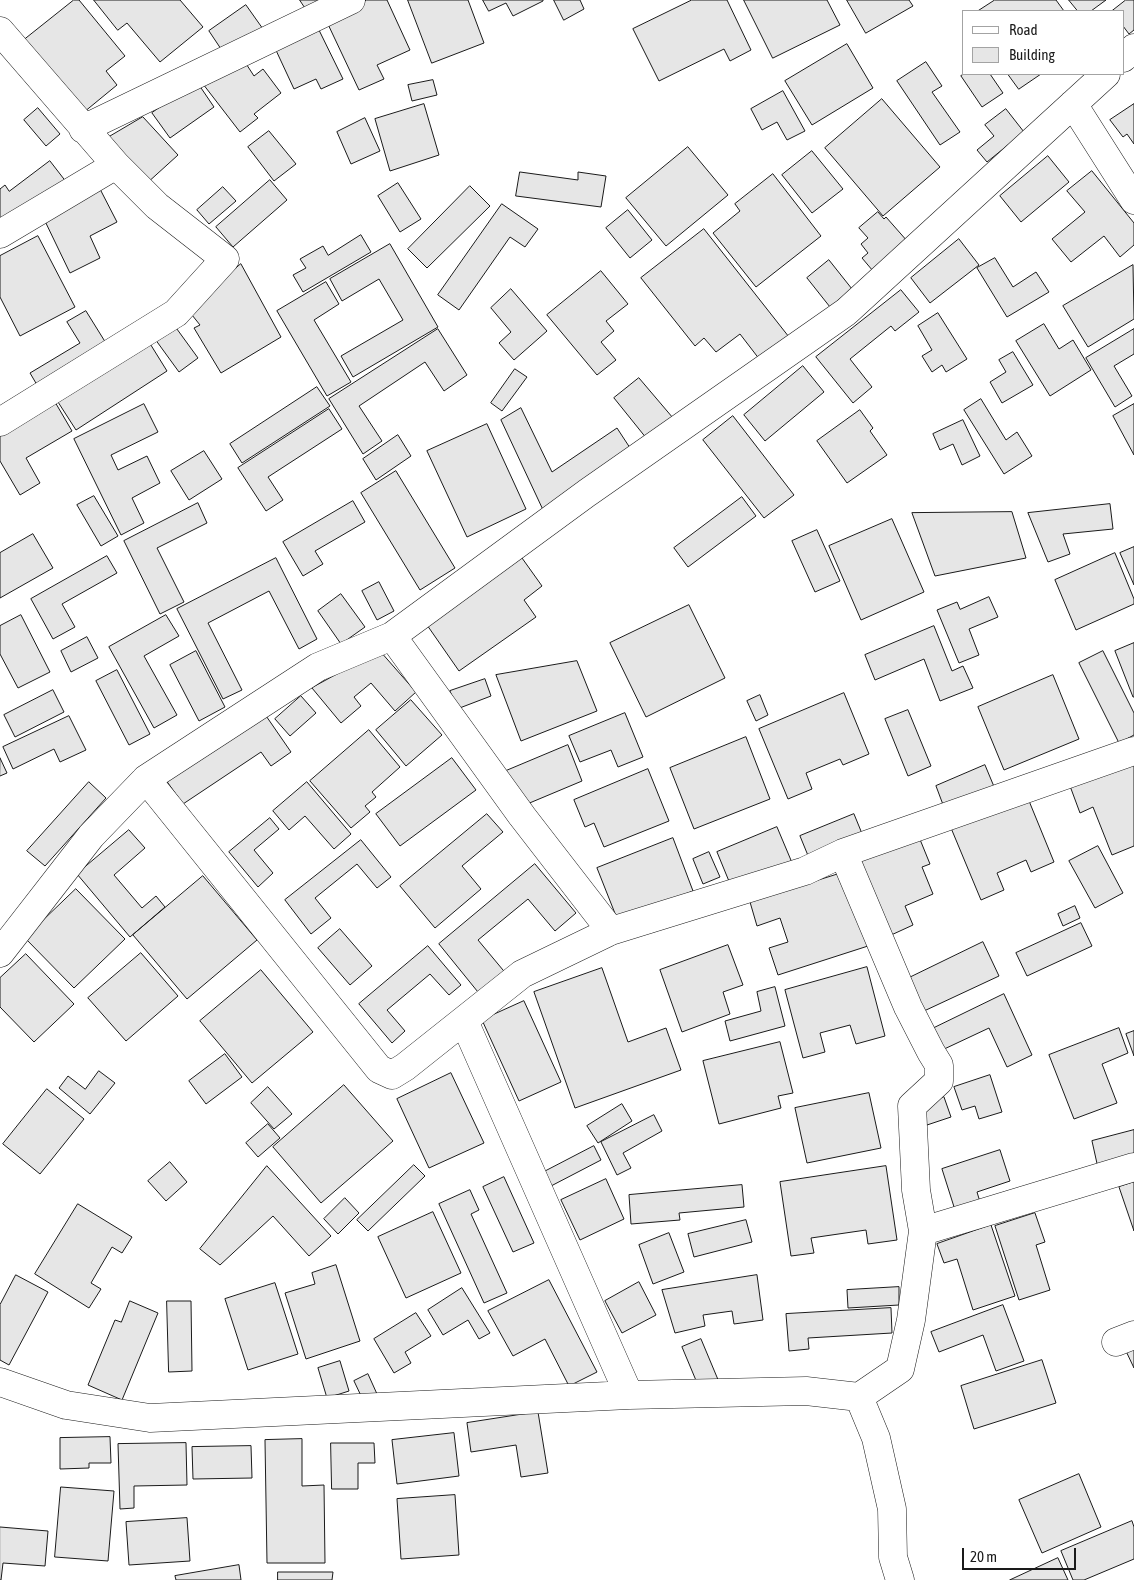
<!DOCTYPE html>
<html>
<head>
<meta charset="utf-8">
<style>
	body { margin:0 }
	#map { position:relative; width:1134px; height:1580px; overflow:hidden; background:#fff; font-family:"Asap Condensed",sans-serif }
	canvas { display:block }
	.legend { position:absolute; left:962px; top:10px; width:162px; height:65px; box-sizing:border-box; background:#fff; border:1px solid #a3a3a3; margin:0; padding:6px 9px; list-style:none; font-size:15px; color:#1a1a1a }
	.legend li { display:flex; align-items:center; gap:10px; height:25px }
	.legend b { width:25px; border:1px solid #a3a3a3 }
	.scale { position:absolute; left:962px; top:1548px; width:114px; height:22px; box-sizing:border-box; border:2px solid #1a1a1a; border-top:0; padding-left:6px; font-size:15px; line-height:18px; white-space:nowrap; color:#1a1a1a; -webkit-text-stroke:4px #fff; paint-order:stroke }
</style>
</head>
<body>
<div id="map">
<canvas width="1134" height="1580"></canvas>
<ul class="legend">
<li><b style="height:6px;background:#fff"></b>Road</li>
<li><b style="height:14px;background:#e6e6e6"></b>Building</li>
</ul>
<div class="scale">20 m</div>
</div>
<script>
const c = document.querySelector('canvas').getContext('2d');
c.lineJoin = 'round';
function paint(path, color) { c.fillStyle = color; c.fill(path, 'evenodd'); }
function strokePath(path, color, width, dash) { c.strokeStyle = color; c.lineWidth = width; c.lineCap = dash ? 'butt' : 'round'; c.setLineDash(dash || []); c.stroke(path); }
const building = new Path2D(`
	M74 0H79L125 56 106 71 117 85 78 117 19 44Z
	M94 0H180L203 27 160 62 127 23 118 30Z
	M300 0H319L306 9Z
	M367 0H387L410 50 377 65 384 79 359 90 326 20Z
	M408 0H468L484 43 432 63Z
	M483 0H543V1L513 16 506 3 489 11Z
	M554 0H580L584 9 564 20Z
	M692 0H727L751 50 730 61 724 49 659 81 633 29Z
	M744 0H827L840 25 773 58Z
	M847 0H909L913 6 866 33Z
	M995 0H1056L1064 11H978Z
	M1069 0H1106L1091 11H1078Z
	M1126 0H1134V30L1129 34 1123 26V11H1112Z
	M246 5 263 29 225 55 209 31Z
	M317 26 343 79 321 89 316 79 294 89 274 46Z
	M847 44 873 88 812 125 785 81Z
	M243 59 254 76 263 69 281 93 254 114 258 118 240 132 203 84Z
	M926 62 942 86 932 92 960 132 940 145 897 81Z
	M964 74H990L1003 93 982 107 961 76Z
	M1008 74H1041L1019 89Z
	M433 80 437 95 412 101 408 85Z
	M197 82 214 107 170 138 152 113Z
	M783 91 805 131 787 140 777 122 762 130 751 109Z
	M882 99 940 167 883 216 825 148Z
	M424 104 439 155 390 171 375 119Z
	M1134 104V144L1127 134 1123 137 1110 120Z
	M38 108 60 134 46 146 24 120Z
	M1006 109 1024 132 987 162 977 150 994 136 985 125Z
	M143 117 178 155 146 184 104 140Z
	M365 118 380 151 351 164 337 132Z
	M269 131 296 164 274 181 248 147Z
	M688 147 728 195 666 246 626 198Z
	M812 151 843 189 812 213 782 175Z
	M1048 156 1069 182 1021 222 1000 196Z
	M50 161 67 183 0 230V189L5 185 9 191Z
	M1092 171 1134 223V245L1120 257 1104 236 1071 262 1052 239 1085 212 1067 191Z
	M520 172 578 180V172L606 176 601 207 516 196Z
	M773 174 821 236 756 287 713 233 740 211 735 204Z
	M270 180 287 200 233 247 216 227Z
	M398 183 421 219 400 232 378 196Z
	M470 186 490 206 427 268 408 249Z
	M223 187 236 201 209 224 197 210Z
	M100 189 117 222 90 236 100 258 70 273 43 217Z
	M502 204 538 229 525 247 510 237 459 310 438 295Z
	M628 210 652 240 630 258 606 228Z
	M878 212 884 219 886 217 908 242 873 271 862 258 868 253 861 244 868 238 859 228Z
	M704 229 789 337 760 360 740 334 716 352 704 338 695 346 641 278Z
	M361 235 371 252 303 292 293 275 306 268 300 259 323 246 328 255Z
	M38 236 75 307 20 336 0 297V256Z
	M959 239 979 265 930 303 911 278Z
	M390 244 438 327 353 377 341 356 403 320 379 279 342 301 330 279Z
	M995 258 1013 287 1036 272 1049 292 1007 317 977 268Z
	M829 260 852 289 830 307 807 278Z
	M241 264 281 337 221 373 194 328 200 325 188 310Z
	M1133 265 1134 319 1088 347 1063 306Z
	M601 271 628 304 606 321 614 331 601 342 616 360 597 375 547 315Z
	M326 282 339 304 314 320 351 382 327 396 277 311Z
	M511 289 547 331 514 360 499 343 511 332 491 308Z
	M901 290 919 312 895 331 891 326 850 359 872 387 853 403 816 357Z
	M86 311 109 348 40 390 30 373 80 343 67 322Z
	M938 313 967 359 946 372 942 365 932 372 922 356 932 350 918 326Z
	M1044 324 1059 349 1073 340 1091 370 1050 396 1016 341Z
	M174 325 198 358 179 372 155 339Z
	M438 329 467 375 444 391 425 362 359 406 382 441 363 454 329 399Z
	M1134 329V354L1114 366 1132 396 1115 407 1086 358Z
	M149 342 167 371 76 430 58 402Z
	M1013 352 1033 385 1002 403 990 382 1006 372 999 360Z
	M803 366 824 392 765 441 744 415Z
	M515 369 527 377 502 411 491 403Z
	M639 378 673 418 647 439 614 398Z
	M317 387 330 406 242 463 230 444Z
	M981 399 1006 440 1017 432 1032 456 1004 474 964 410Z
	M55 402 72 431 26 458 40 483 20 495 0 461V434Z
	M144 404 158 432 111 455 118 470 147 456 160 483 132 498 144 523 121 535 74 439Z
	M1134 404V455L1113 416Z
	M521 408 552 472 617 428 634 454 544 512 501 420Z
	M329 409 342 429 268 477 283 500 266 511 238 468Z
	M860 410 873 428 870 431 887 455 847 483 817 441Z
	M733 416 794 495 764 518 703 440Z
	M963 420 980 456 962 465 953 444 940 450 933 434Z
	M487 424 526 509 467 537 427 451Z
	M398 435 411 456 376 480 363 459Z
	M204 451 222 479 189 500 171 471Z
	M396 471 455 568 420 590 361 493Z
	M94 496 118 536 101 546 77 505Z
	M742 497 756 516 688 567 674 548Z
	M353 501 365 522 315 551 323 564 303 576 283 542Z
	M198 503 207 523 157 548 184 602 160 614 124 541Z
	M1110 504 1113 529 1063 534 1070 554 1048 562 1028 513Z
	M1012 512 1026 558 935 576 912 513Z
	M892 519 924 592 861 620 829 546Z
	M817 530 840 581 815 592 792 541Z
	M33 534 53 568 0 598V553Z
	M1134 547V585L1120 553Z
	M1115 553 1134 599V604L1076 630 1055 580Z
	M107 556 117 573 62 604 75 627 53 639 31 599Z
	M276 558 317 639 299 649 269 591 208 623 242 690 223 699 177 609Z
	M522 558 542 586 524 600 536 617 459 671 427 625Z
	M379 582 394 611 377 620 362 591Z
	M341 594 365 627 341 644 318 611Z
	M989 597 998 617 969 629 979 655 959 663 937 610 957 602 960 609Z
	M689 605 725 678 646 717 610 643Z
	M21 615 50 672 18 688 0 654V626Z
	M166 615 179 636 144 656 177 715 154 728 109 647Z
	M934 626 952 671 963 666 973 688 940 701 924 659 875 680 865 655Z
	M87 637 98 658 71 672 61 651Z
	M1134 643V697H1133L1115 651Z
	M196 651 225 707 199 721 170 665Z
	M380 651 416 692 395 711 371 683 354 697 361 706 341 723 312 688Z
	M1103 651 1134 713V735L1119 743 1079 663Z
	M577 661 597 711 521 741 496 675Z
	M117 670 150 734 129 745 96 681Z
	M1053 675 1079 739 1004 770 978 707Z
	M485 679 491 696 457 709 450 691Z
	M53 690 64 712 15 737 4 715Z
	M844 693 869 754 843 765 840 759 806 773 812 789 788 799 759 729Z
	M760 695 768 715 756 721 747 701Z
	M301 696 316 713 290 736 275 719Z
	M411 700 442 735 406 766 376 730Z
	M262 710 291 752 271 766 261 752 183 804 163 776Z
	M908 710 931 766 908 776 885 719Z
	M625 713 643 757 618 767 611 750 580 762 569 736Z
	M69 716 86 750 60 762 54 749 13 769 3 747Z
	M369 730 400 767 372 792 376 797 365 806 370 812 351 828 310 781Z
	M746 737 770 799 694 829 670 768Z
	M568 745 582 781 520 807 506 771Z
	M0 758 7 773 0 776Z
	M452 758 476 790 400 846 376 814Z
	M1134 760V846L1112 855 1093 807 1080 813 1070 786Z
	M985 765 995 789 945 810 936 786Z
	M648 769 669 821 604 847 594 823 585 827 574 800Z
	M89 782 106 798 45 866 27 851Z
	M307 782 351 834 334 849 305 816 289 830 273 811Z
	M1027 796 1054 862 1031 872 1026 860 997 873 1004 890 981 900 951 828Z
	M487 814 503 832 462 866 481 889 435 928 400 886Z
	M854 814 863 836 809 858 800 836Z
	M270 818 279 829 254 850 273 873 258 887 229 852Z
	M777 827 793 865 733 891 717 852Z
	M129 830 145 848 114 875 142 908 156 896 165 907 130 937 77 874Z
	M919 837 930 864 922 867 933 894 905 906 913 925 889 936 859 862Z
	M673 838 693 891 618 921 597 868Z
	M361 840 391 877 377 888 357 864 315 898 331 918 311 934 285 900Z
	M1098 846 1123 893 1095 908 1069 861Z
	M709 852 720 877 703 884 693 859Z
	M535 864 576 913 555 931 528 899 478 940 508 976 482 997 439 944Z
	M845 872 868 946 778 975 769 948 788 942 780 918 757 926 750 902Z
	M203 876 257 940 187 999 133 935Z
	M76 889 125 939 74 988 25 938Z
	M1075 906 1080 918 1063 926 1058 914Z
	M1081 923 1092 946 1027 976 1016 953Z
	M340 929 372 966 350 985 318 948Z
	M983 942 999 976 924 1011 909 978Z
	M728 945 743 985 723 992 730 1014 682 1032 660 970Z
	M428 946 461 985 449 995 430 974 387 1010 405 1031 392 1043 359 1004Z
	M141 953 178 996 126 1041 88 998Z
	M26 954 74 1004 34 1042 0 1007V978Z
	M867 967 885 1036 856 1044 850 1025 820 1033 825 1052 803 1058 785 990Z
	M602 968 628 1042 666 1028 681 1070 575 1108 534 992Z
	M261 970 313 1032 252 1083 200 1021Z
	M775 987 785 1026 730 1041 725 1021 761 1011 757 992Z
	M1004 994 1032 1055 1007 1067 989 1028 940 1051 930 1030Z
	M524 1001 561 1082 519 1101 482 1020Z
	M1119 1028 1128 1053 1102 1064 1117 1103 1074 1119 1049 1055Z
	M1134 1031V1056L1126 1034Z
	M780 1042 793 1093 778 1096 781 1108 719 1124 703 1061Z
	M225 1054 242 1077 206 1104 189 1081Z
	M99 1071 115 1083 90 1114 59 1088 68 1076 85 1089Z
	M451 1073 484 1143 429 1168 397 1099Z
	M990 1075 1002 1112 979 1119 975 1106 962 1110 954 1087Z
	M344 1085 393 1141 321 1203 273 1147Z
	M268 1087 292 1114 274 1129 251 1103Z
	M47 1089 84 1119 40 1174 3 1144Z
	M869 1093 881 1148 807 1163 795 1108Z
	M944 1097 951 1117 921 1127 915 1107Z
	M622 1104 632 1121 598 1143 587 1126Z
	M654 1115 662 1131 623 1153 631 1168 617 1175 601 1142Z
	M268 1124 280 1138 258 1157 246 1143Z
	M1134 1130V1159L1098 1168 1092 1141Z
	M594 1146 601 1160 551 1186 544 1172Z
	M1000 1150 1010 1181 977 1192 980 1202 955 1210 942 1169Z
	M170 1162 187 1182 166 1201 148 1181Z
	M414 1165 425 1176 368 1231 357 1220Z
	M267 1166 331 1236 309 1256 273 1216 220 1265 200 1249Z
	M886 1166 897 1240 868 1244 866 1230 811 1238 814 1253 791 1256 780 1182Z
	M504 1177 534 1243 513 1252 483 1187Z
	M606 1179 624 1219 580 1240 561 1200Z
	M1134 1182V1231L1119 1187Z
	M742 1185 744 1207 679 1213 680 1220 631 1224 629 1195Z
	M470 1190 479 1210 471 1214 507 1293 484 1303 439 1204Z
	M345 1198 359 1213 338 1234 324 1219Z
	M78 1204 132 1237 122 1253 112 1247 91 1283 101 1289 89 1308 35 1274Z
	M433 1212 461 1273 406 1298 378 1237Z
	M1035 1213 1045 1242 1036 1245 1050 1290 1019 1300 995 1226Z
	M746 1220 752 1242 694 1257 688 1234Z
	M991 1225 1015 1296 973 1310 957 1259 944 1263 937 1244Z
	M669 1233 684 1272 653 1284 639 1245Z
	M336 1265 360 1341 306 1359 285 1293 315 1284 312 1273Z
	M16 1275 48 1292 9 1365 0 1360V1305Z
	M757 1275 763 1320 734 1324 732 1311 703 1315 705 1326 675 1333 662 1290Z
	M549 1280 597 1372 569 1386 545 1339 513 1356 488 1311Z
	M639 1282 656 1315 622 1333 605 1301Z
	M275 1283 298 1354 248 1370 225 1299Z
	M899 1287V1305L848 1308 847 1290Z
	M462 1288 490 1333 479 1339 468 1320 443 1335 428 1310Z
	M130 1301 158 1313 122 1400 88 1385 115 1320 121 1322Z
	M167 1301H191L192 1371 169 1372Z
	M1003 1305 1024 1361 996 1371 983 1335 939 1352 931 1332Z
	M891 1308 892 1333 808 1338 809 1349 789 1351 786 1314Z
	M416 1313 431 1336 405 1352 411 1363 394 1373 374 1339Z
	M701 1339 719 1382 700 1390 682 1347Z
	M1134 1345V1368L1125 1349Z
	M1042 1360 1056 1403 974 1429 961 1386Z
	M340 1361 349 1391 327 1398 318 1368Z
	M368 1374 377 1394 363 1400 354 1381Z
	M538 1412 548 1473 521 1477 516 1445 471 1452 467 1423Z
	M454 1433 459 1476 397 1484 392 1440Z
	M110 1437 111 1463H89V1468L60 1469V1438Z
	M302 1439V1486L324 1485 325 1563H267L265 1440Z
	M186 1443 187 1485 134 1486V1508L120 1509 118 1444Z
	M331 1443H374L375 1463H358V1489H332Z
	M251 1446 252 1478 193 1479 192 1447Z
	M1079 1474 1101 1527 1042 1553 1019 1500Z
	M61 1487 114 1491 108 1561 55 1557Z
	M455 1495 459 1555 401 1559 397 1499Z
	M187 1518 190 1561 129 1565 126 1522Z
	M1132 1521 1134 1527V1559L1084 1580H1073L1061 1551Z
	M0 1527 48 1531 45 1566 3 1563 1 1580H0Z
	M1058 1558 1068 1580H1010Z
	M239 1565 241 1580H176L175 1576Z
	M278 1572H333L332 1580H278Z`);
const minor = new Path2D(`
	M0 31 116 165 157 206 225 259 176 313 0 422
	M1123 58 1134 48
	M1073 104 1134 200
	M83 129 351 0
	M0 234 116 165
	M392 636 522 816 611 931
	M146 779 379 1069 392 1075 405 1067 522 974 611 931 805 871 843 853 1134 751
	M0 953 91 836 146 779 318 667 392 636 587 493 846 312 1106 74
	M464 1021 629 1395
	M923 1231 1134 1167
	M1116 1342 1134 1335
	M0 1382 66 1405 150 1418 629 1395 806 1391 859 1397 900 1369 911 1320 923 1231 916 1190 912 1106 939 1081V1065L931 1052 908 1007 843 853
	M859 1397 876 1438 892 1509 893 1557 900 1580`);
paint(building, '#e6e6e6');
strokePath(building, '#1a1a1a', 1);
strokePath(minor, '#1a1a1a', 29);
strokePath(minor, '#fff', 28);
</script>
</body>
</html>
